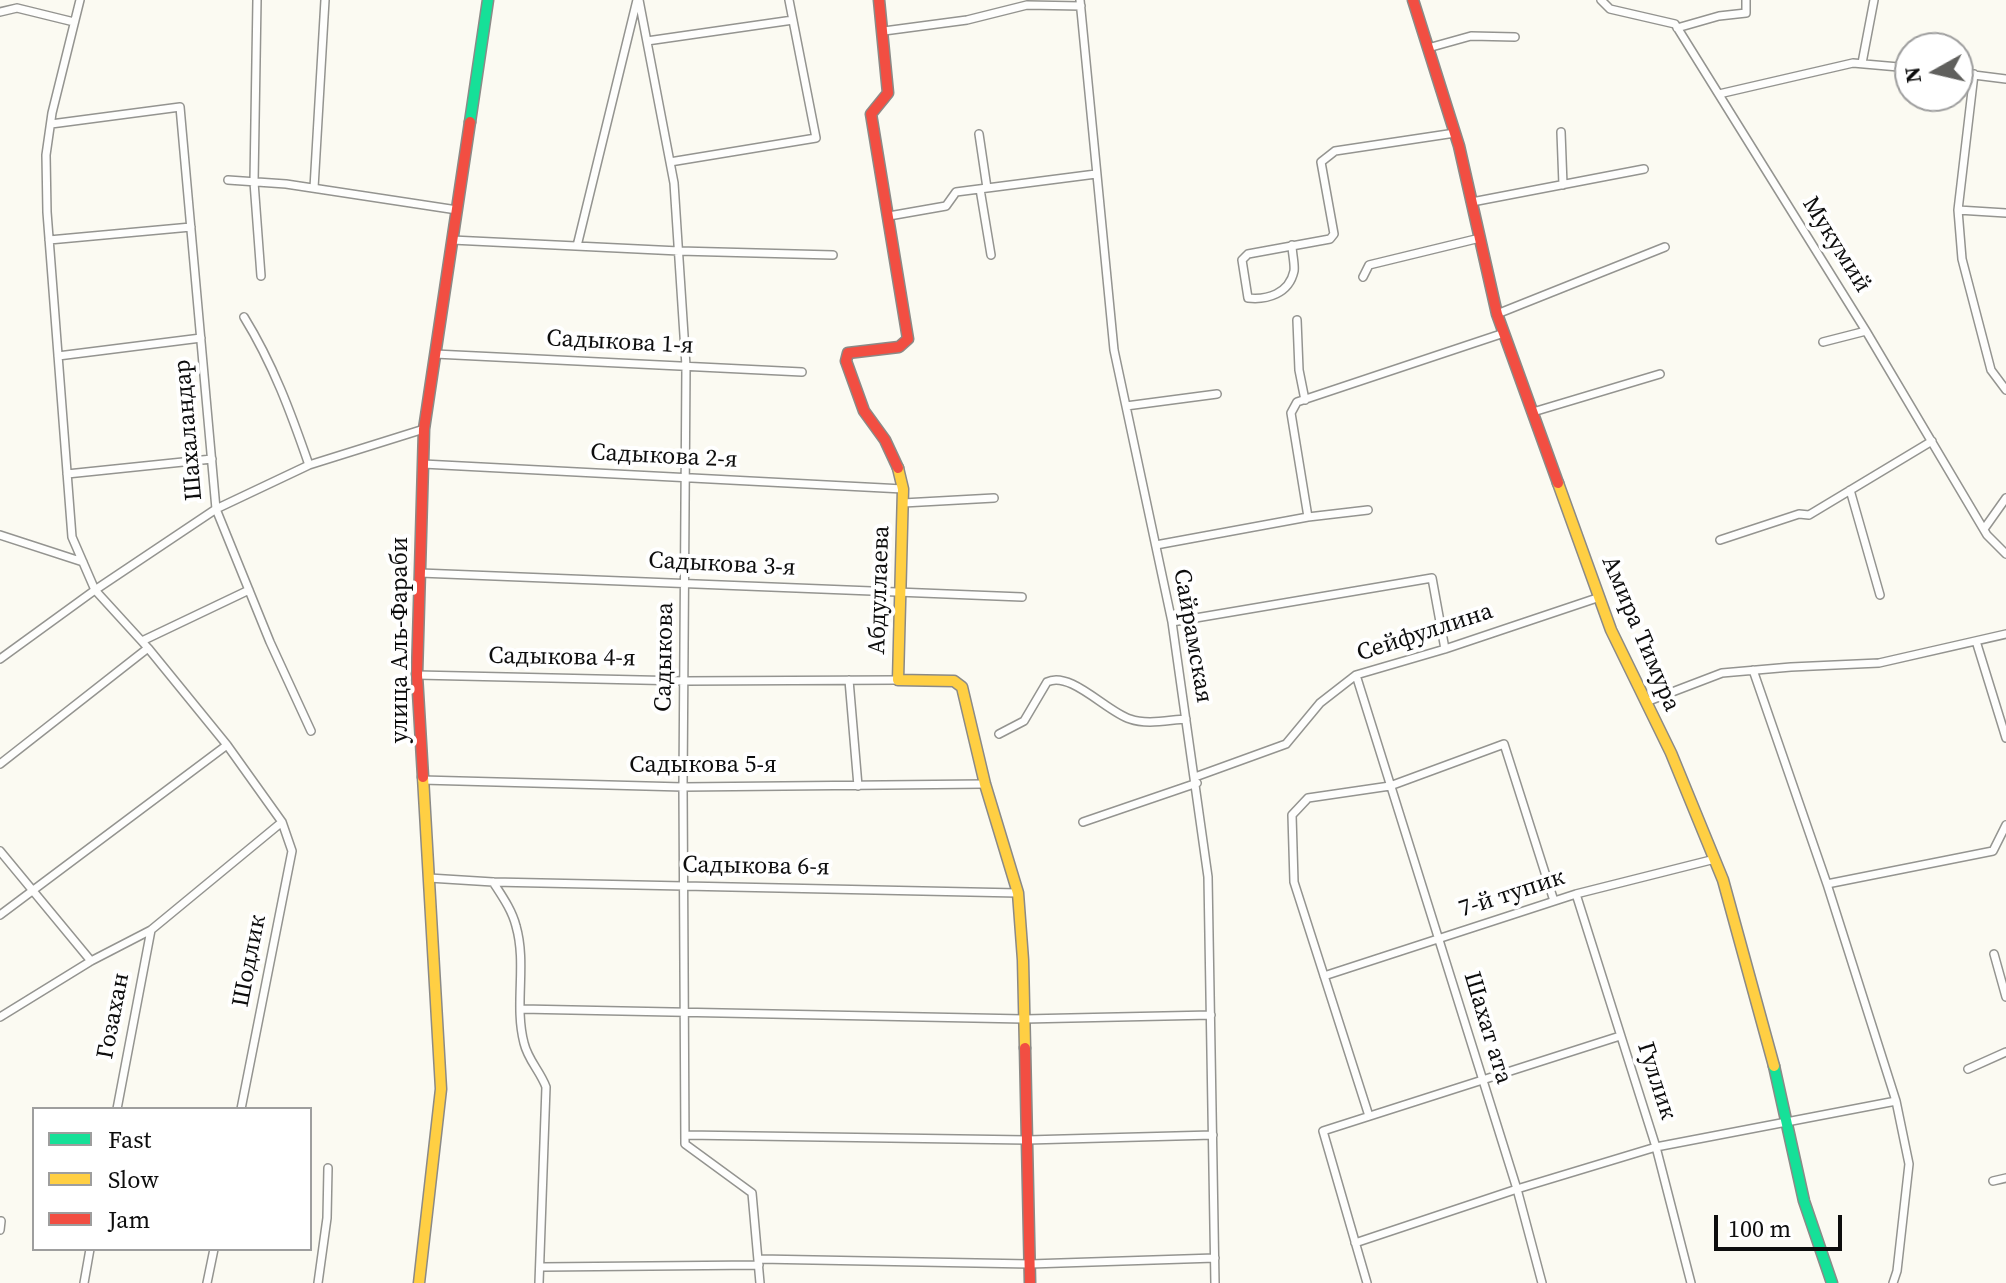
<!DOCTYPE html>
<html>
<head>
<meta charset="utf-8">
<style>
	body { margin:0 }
	#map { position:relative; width:2006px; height:1283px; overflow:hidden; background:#fbfaf2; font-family:"Source Serif 4",serif }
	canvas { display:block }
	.legend { position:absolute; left:32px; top:1107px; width:280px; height:144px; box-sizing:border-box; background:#fff; border:2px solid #9e9e9e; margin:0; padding:10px 14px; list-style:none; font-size:24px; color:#0d0d0d }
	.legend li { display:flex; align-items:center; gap:16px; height:40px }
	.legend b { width:40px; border:2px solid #9e9e9e }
	.north { position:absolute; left:1894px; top:32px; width:80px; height:80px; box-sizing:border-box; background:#fff; border:2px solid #9e9e9e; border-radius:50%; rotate:262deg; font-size:22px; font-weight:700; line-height:32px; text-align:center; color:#0d0d0d }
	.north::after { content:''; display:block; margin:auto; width:28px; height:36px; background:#60605d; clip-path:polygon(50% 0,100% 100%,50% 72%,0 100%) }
	.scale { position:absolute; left:1714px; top:1215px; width:128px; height:36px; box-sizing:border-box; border:4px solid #0d0d0d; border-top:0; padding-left:10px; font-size:24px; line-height:28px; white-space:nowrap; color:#0d0d0d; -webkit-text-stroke:6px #fff; paint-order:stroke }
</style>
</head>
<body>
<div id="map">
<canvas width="2006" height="1283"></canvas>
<ul class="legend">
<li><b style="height:10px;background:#16e098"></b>Fast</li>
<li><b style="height:10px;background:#ffcf43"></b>Slow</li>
<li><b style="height:10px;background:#f24e42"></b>Jam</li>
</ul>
<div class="north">N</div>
<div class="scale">100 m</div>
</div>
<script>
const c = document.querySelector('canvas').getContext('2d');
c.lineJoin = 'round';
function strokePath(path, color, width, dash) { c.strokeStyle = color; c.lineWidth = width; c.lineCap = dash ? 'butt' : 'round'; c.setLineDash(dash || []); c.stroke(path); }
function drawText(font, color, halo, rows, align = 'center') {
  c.font = font + ' "Source Serif 4",serif'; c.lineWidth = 8; c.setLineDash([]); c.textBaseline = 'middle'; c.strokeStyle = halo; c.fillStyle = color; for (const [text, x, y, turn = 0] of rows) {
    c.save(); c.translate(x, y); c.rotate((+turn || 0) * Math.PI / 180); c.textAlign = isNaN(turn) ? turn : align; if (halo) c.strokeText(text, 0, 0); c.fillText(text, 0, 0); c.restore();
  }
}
const street = new Path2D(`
	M80 0 52 113 46 155 47 212 72 537 95 590 148 648 227 745 282 822 292 851 241 1109
	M257 0 254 182 261 276
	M639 0 674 183 686 366 683 787 685 1144 752 1193 760 1283
	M1080 0 1114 350 1172 622 1208 877 1215 1283
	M1601 0 1610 9 1675 24 1866 331 1987 535 2006 554
	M0 12 17 8 74 22
	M1677 28 1719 16 1746 13V0
	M884 31 967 20 1027 5 1081 6
	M647 41 793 20
	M1428 48 1471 36 1515 37
	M1862 63 1874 0
	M1958 73 2006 79
	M1974 74 1958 210 1962 259 1991 370 2006 390
	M1719 94 1853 63 1910 68
	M51 124 180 107 216 509 270 642 311 731
	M1561 132 1563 185
	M979 134 987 188
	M670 162 816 138 789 0
	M228 180 286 184 457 210
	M314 188 325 0
	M980 189 991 255
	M1472 202 1644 169
	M1958 210 2006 213
	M889 216 946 206 956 192 1096 174
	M49 240 191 227
	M452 240 679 251 833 255
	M1292 245C1292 253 1295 264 1294 271 1289 294 1267 300 1248 298L1242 260 1248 254 1330 239 1334 234 1321 162 1335 151 1455 133
	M577 246 637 0
	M1363 277 1369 265 1480 238
	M1497 314 1665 247
	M244 317C273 364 291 413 309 465
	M1297 320 1299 370 1305 400
	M1823 342 1866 331
	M435 354 802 372
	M58 356 201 338
	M1126 406 1217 394
	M1533 412 1660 374
	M423 464 903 489
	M67 474 212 459
	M1850 490 1880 595
	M903 503 994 498
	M1308 517 1368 510
	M1984 529 2006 498
	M0 535 83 562
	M1720 540 1799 514 1809 515 1932 441
	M1156 545 1308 517 1291 413 1297 402 1504 333
	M420 573 1022 597
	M1172 622 1432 578 1445 649
	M142 641 249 590
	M1976 641 2006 738
	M0 659 95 590 216 509 309 465 424 429
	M1753 670 1827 884 1896 1101 1909 1164 1897 1271 1893 1283
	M417 675 685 681 898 680
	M1356 675 1517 1189 1542 1283
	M849 680 858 786
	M1646 702 1722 673 1791 667 1879 663 2006 634
	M999 734 1024 721 1047 682C1070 670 1107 712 1130 719 1147 725 1168 720 1186 719
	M0 764 148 648
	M1195 777 1286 744 1320 703 1356 675 1445 649 1600 597
	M422 780 683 787 985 784
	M1083 822 1197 783
	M0 851 91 961
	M429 878 493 882 1018 893
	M493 882C502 896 512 910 516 926 527 964 514 1005 524 1043 528 1060 540 1071 546 1087L539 1283
	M1827 884 1993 851 2006 825
	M1576 894 1656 1147 1691 1283
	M0 915 227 745
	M1994 954 2006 997
	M1324 976 1576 894 1715 859
	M521 1009 1024 1019 1211 1015
	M0 1017 91 961 151 930 282 822
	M1968 1069 2006 1052
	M117 1109 151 930
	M1369 1116 1294 882 1292 815 1308 798 1390 786 1504 744 1554 901
	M685 1135 1027 1140 1213 1135
	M1993 1181 2006 1178
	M0 1230 1 1221
	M1355 1243 1517 1189 1656 1147 1896 1101
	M759 1259 1030 1264 1215 1258
	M542 1267 759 1265
	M84 1283 90 1249
	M207 1283 214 1249
	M318 1283 327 1218 328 1168
	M1367 1283 1323 1131 1620 1036`);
const fast = new Path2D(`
	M470 122 488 0
	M1774 1066 1804 1201 1832 1283`);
const slow = new Path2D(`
	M898 468 903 489 898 680 954 681 962 687 985 784 1018 893 1023 960 1025 1048
	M1558 483 1611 630 1671 753 1723 880 1774 1066
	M419 1283 441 1089 423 777`);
const jam = new Path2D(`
	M879 0 888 93 871 114 908 339 899 347 848 353 846 361 864 411 885 440 898 468
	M1413 0 1459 146 1497 314 1558 483
	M423 777 417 675 424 429 470 122
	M1025 1048 1030 1283`);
const streetNames = [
	["Мукумий",1836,245,58],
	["Садыкова 1-я",620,343,3],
	["Шахаландар",189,430,-95],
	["Садыкова 2-я",664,457,3],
	["Садыкова 3-я",722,565,3],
	["Абдуллаева",880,590,-88],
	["Сейфуллина",1425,633,-18],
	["Амира Тимура",1640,634,67],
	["Сайрамская",1192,636,80],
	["улица Аль-Фараби",401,640,-90],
	["Садыкова",665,657,-89],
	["Садыкова 4-я",562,658,1],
	["Садыкова 5-я",703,766],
	["Садыкова 6-я",756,867,1],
	["7-й тупик",1512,894,-18],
	["Шодлик",250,961,-79],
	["Гозахан",114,1016,-79],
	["Шахат ата",1487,1028,73],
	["Гуллик",1656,1081,72]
];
strokePath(street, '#949490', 10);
strokePath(fast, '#8b8a87', 13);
strokePath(slow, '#8b8a87', 13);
strokePath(jam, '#8b8a87', 13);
strokePath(street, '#fefefd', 7);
strokePath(fast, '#16e098', 10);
strokePath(slow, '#ffcf43', 10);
strokePath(jam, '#f24e42', 10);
drawText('24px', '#0d0d0d', '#fff', streetNames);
</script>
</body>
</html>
